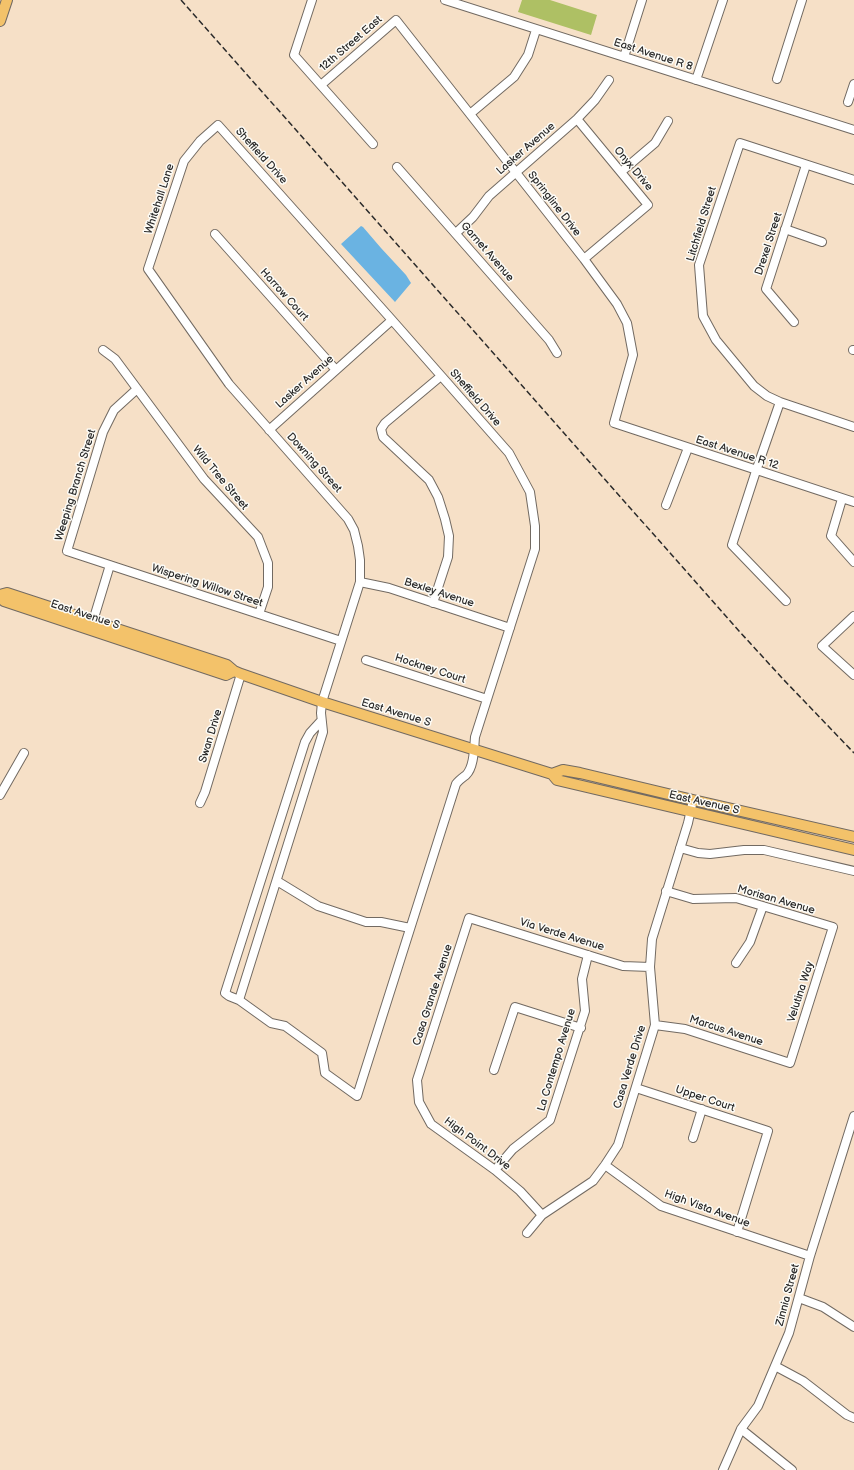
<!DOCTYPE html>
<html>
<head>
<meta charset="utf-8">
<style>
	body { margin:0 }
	canvas { display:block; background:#f6e0c7 }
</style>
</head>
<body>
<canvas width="854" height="1470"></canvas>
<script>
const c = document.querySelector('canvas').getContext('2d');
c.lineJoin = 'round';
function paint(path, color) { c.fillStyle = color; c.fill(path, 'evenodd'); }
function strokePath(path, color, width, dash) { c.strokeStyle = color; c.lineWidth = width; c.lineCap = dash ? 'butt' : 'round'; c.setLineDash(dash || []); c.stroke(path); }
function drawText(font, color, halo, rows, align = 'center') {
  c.font = font + ' "Balsamiq Sans",sans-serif'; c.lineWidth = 3; c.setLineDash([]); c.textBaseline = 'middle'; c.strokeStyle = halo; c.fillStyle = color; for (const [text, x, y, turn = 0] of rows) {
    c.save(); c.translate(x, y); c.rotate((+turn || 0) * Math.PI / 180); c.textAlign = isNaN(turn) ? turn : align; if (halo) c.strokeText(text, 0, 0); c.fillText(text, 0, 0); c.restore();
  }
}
const green = new Path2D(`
	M522 0H550L597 15 591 35 518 12Z`);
const water = new Path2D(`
	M361 226 363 227 381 248 406 275 411 283 395 302 341 244Z`);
const minor = new Path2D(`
	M312 0 294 55 373 144
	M445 0 854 130
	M624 57 642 0
	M777 79 802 0
	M696 80 723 0
	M321 85 396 20 584 259 617 304 627 323 633 355 614 423 854 502
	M848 102 854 84
	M470 114 514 77 528 55 536 30
	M577 119 648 205 584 259
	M218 125 392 320 509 453 530 492 535 526V549L475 737C474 749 474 767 466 775 462 778 459 780 456 784L357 1096 325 1073 322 1053 285 1026 271 1023 239 1000 323 732 321 713 322 702 360 582V560L358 546 354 530 348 519 229 384 148 269 184 161 200 141Z
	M397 167 549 340 557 353
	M621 172 655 143 668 121
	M854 180 740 143 701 259 699 265 703 316 716 340 754 386 767 396 780 402 854 427
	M785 229 822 242
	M456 233 473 217 489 196 577 119 595 100 609 80
	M215 234 336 370
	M794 322 766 289 806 165
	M103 350 115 359 204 479 258 537 268 563V587L259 614
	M853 350H854
	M137 389 114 410 103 432 67 551 341 641
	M780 402 756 471 732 545 786 601
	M269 430 392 320
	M842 499 831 536 854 562
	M666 505 688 448
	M360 582 389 588 510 628
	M433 603 448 557 449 536 445 519 438 497 429 480 383 437 381 429 385 423 441 376
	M854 616 822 646 854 675
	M89 623 93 621 110 565
	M366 660 487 699
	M0 795 24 753
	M200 803 205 792 241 674
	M680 848 698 853 710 854 744 850H764L854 871
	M277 881 318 906 366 922H381L410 928
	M736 963 750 942 763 906
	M239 1000 229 996 225 993 305 742 310 733 321 721
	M655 1025 685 1029 790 1063 833 927 736 898 693 899 666 891
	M494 1070 515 1007 581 1028
	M636 1088 768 1131 737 1232
	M693 1138 702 1109
	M605 1165 661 1206 810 1256
	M495 1170 513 1149 550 1120 585 1011 582 979 588 955
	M542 1215 520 1191 495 1170 431 1124 419 1102 417 1080 469 918 623 966 650 967
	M527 1233 542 1215 593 1181 605 1165 618 1145 655 1025 650 967 652 939 688 823 693 800
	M799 1298 823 1307 854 1327
	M775 1366 803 1381 847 1415 854 1418
	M741 1429 792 1470
	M723 1470 741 1429 758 1406 789 1333 810 1256 854 1116`);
const major = new Path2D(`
	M0 21 7 0
	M0 595 7 593 227 665 234 671 241 674 322 702 552 774 563 770 580 773 693 800 854 837
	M1 595 4 601 226 675 234 671
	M552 774 557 780 854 850`);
const rail = new Path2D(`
	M181 0 739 631 783 679 854 753`);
const streetNames = [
	["12th Street East",351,44,-41],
	["East Avenue R 8",653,55,18],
	["Lasker Avenue",526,149,-41],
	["Sheffield Drive",261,156,48],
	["Onyx Drive",633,169,50],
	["Whitehall Lane",160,199,-72],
	["Springline Drive",554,204,52],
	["Litchfield Street",702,224,-73],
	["Drexel Street",769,244,-72],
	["Garnet Avenue",487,252,49],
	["Harrow Court",284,295,48],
	["Lasker Avenue",305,382,-42],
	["Sheffield Drive",475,398,49],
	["East Avenue R 12",737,453,18],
	["Downing Street",314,463,48],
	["Wild Tree Street",220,478,50],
	["Weeping Branch Street",76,485,-73],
	["Wispering Willow Street",207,586,18],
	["Bexley Avenue",439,593,18],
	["East Avenue S",85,615,18],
	["Hockney Court",430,669,18],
	["East Avenue S",396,713,17],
	["Swan Drive",211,736,-73],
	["East Avenue S",704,803,13],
	["Morisan Avenue",776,900,16],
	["Via Verde Avenue",562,935,17],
	["Velutina Way",801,992,-72],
	["Casa Grande Avenue",433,995,-72],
	["Marcus Avenue",726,1031,18],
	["La Contempo Avenue",557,1060,-73],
	["Casa Verde Drive",630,1067,-73],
	["Upper Court",705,1099,18],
	["High Point Drive",477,1144,37],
	["High Vista Avenue",707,1209,20],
	["Zinnia Street",788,1295,-75]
];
paint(green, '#aec064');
paint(water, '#6ab3e2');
strokePath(minor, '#726a62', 10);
strokePath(major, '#726a62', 12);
strokePath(minor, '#fff', 8);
strokePath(major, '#f3c26a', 10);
strokePath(rail, '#2b2b2b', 1.5, [6, 3]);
drawText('11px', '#2b2b2b', '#fdfcf7', streetNames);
</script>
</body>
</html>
